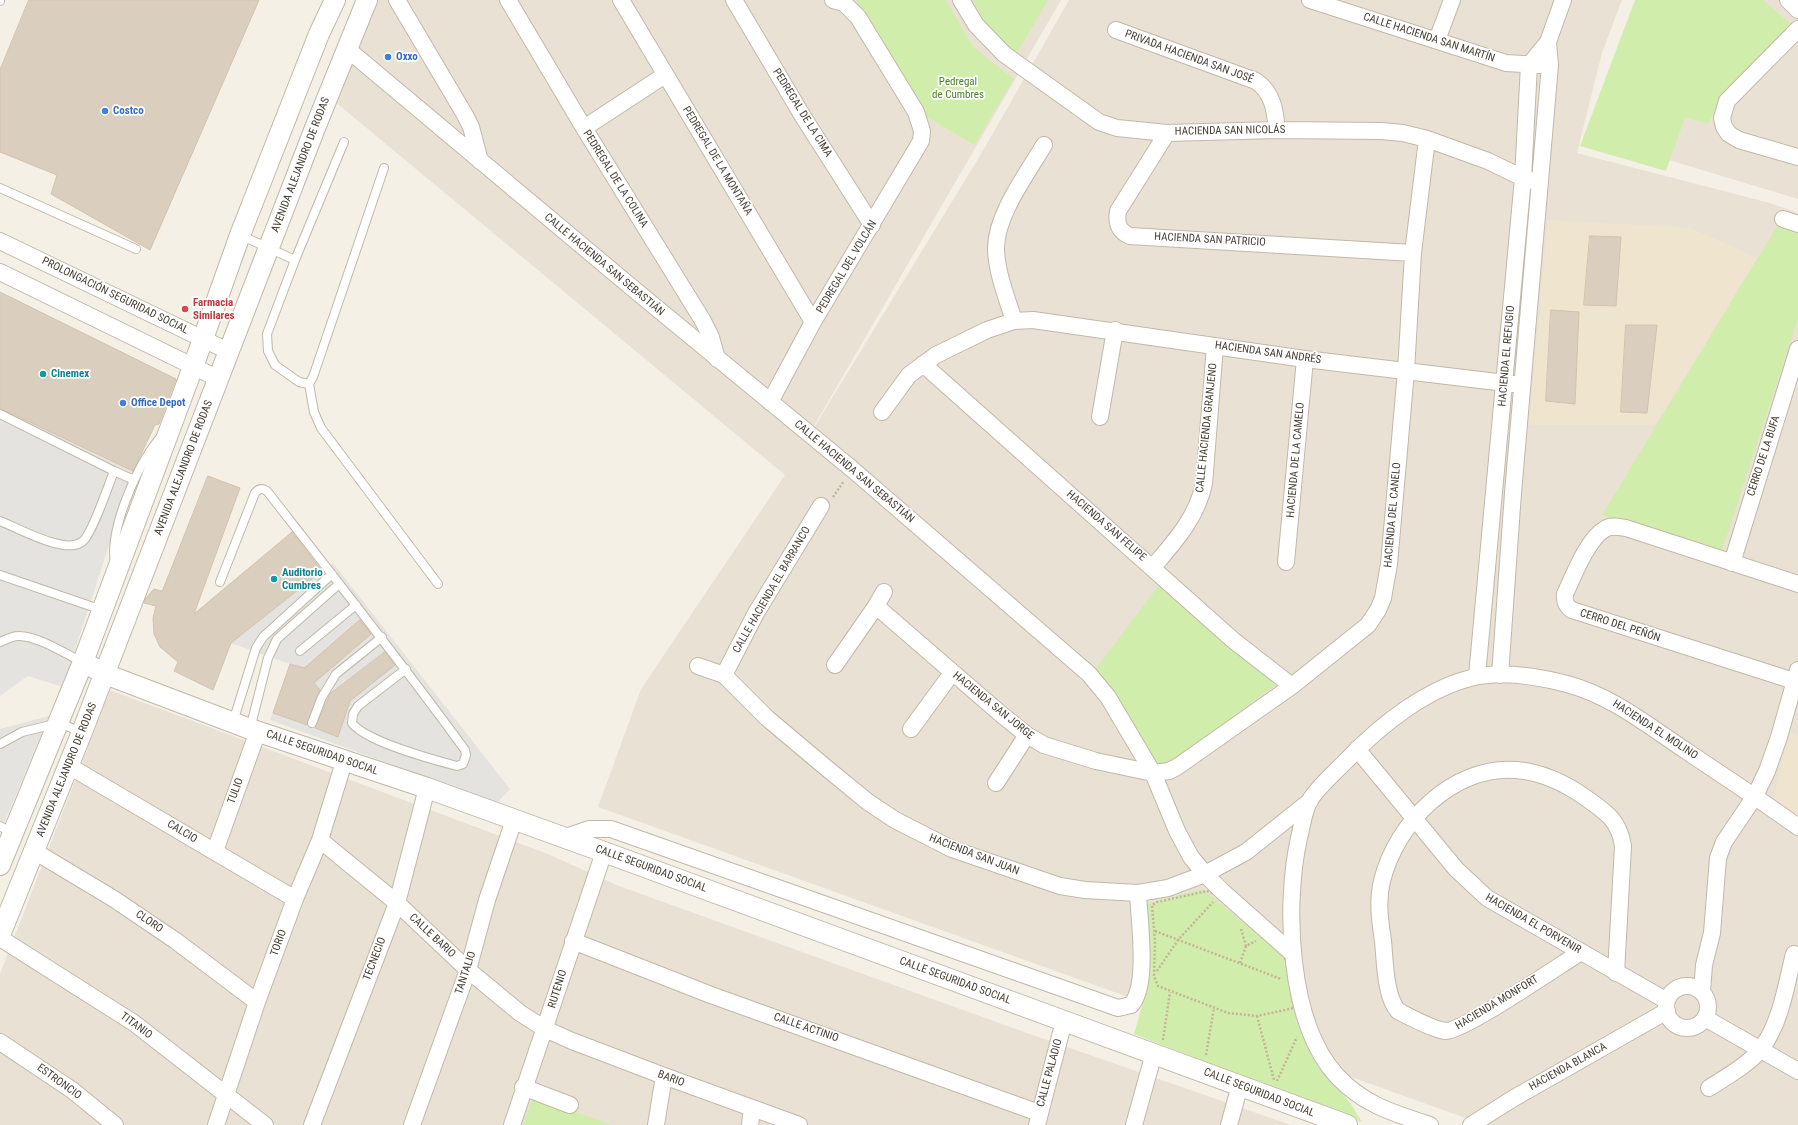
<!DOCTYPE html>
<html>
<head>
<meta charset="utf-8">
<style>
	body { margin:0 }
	canvas { display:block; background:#f5f0e6 }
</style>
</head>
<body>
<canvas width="1798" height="1125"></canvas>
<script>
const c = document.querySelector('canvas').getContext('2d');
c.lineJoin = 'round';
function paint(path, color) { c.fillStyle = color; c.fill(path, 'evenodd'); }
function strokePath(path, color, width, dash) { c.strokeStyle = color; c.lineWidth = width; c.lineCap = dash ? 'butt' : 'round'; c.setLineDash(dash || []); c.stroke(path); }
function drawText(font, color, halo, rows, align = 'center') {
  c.font = font + ' "Roboto Condensed",sans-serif'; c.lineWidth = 3.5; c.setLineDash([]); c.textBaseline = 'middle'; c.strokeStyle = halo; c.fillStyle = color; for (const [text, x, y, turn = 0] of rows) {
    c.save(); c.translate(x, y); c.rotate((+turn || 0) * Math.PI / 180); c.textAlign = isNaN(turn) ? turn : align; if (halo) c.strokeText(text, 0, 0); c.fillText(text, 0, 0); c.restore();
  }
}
const residential = new Path2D(`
	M378 0H1061L799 452 981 154 1069 0H1622L1602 53 1577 153 1770 203 1798 213V1125H1485L598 807 641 689 785 475 334 101Z
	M1652 0H1798V199L1606 141Z
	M110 690 548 854 619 886 1027 1033 1291 1125H0V974Z`);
const education = new Path2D(`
	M1548 220 1690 228 1757 258 1655 425H1529Z
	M1789 733 1798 736V818L1773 801Z`);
const green = new Path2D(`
	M856 0H946L973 47 1014 79 974 145 927 117Z
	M973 0H1048L1016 55 990 31Z
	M1635 0H1763L1791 24 1721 99 1708 124 1685 117 1666 171 1580 146Z
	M1779 223 1798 231V319L1721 554 1602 515Z
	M1159 585 1276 684 1164 771 1150 772 1095 670Z
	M1202 889 1282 954 1297 1019 1323 1071 1351 1104 1362 1122 1134 1034 1146 992 1147 933 1143 905Z
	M533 1097 612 1125H523Z`);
const parking = new Path2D(`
	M0 408 133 471 63 687 28 676 0 696Z
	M333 563 510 789 497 803 270 720 290 664 231 643Z
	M49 716 0 833V729Z`);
const building = new Path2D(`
	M29 0H259L150 250 51 194 57 175 0 152V70Z
	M1590 236 1621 237 1616 306 1584 305Z
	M0 292 176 379 159 424 155 425 133 471 0 408Z
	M1551 310 1579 312 1575 404 1546 401Z
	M1626 325H1657L1647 413 1621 412Z
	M208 476 240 488 194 614 292 532 322 571 231 643 213 690 174 671 178 662 160 647 154 634 153 618 156 606 144 603 146 598 154 589 162 591Z
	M360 620 371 634 314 683 320 690 307 725 273 713 290 664 304 668Z
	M385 652 395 665 350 701 338 737 315 728 330 694Z`);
const path = new Path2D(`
	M833 497 844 481
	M1207 891 1217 895 1281 950 1286 961 1294 1008 1257 1016 1228 1013 1158 986 1154 976 1155 941 1152 905 1157 902Z
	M1241 929 1246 946
	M1155 931 1281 979
	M1240 963 1246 946 1256 941
	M1157 971 1178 940 1213 902
	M1257 1016 1274 1080
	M1163 1040 1170 992
	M1206 1055 1214 1008
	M1277 1081 1297 1037`);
const service = new Path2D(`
	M0 1V0
	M344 142 295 260 267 334 268 351 275 365 299 382 309 384 313 377 384 168
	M0 188 136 249
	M240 235 295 260
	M309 384 314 412 321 428 438 584
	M0 414 114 471C109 484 92 534 83 541 67 556 18 528 0 521
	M114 471 134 480
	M115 563C109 529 137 466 159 439
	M0 575 102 610
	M220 582 255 493C259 488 262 488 267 491 334 577 401 662 465 750L466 755 463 764 457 766C434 760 365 741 352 723L353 714 358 706 406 669
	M0 642C5 640 12 636 18 636 36 635 66 654 82 662
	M300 651 356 605
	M233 722 256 648 263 637 332 574
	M312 723 322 697 336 674 382 637
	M250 729 268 658 277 639 339 584
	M0 744 22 732 59 723 82 732
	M0 826 13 834`);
const minor = new Path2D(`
	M397 0 465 115 471 127 480 161
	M508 0 584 128 703 321 711 337 717 359
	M621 0 813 322
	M734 0 802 115 872 225
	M961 0 976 25 1004 54 1099 122 1117 128 1167 133 1277 130 1381 131 1403 133 1427 139 1488 161 1523 178 1540 183
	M1310 0 1506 63 1540 65
	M1788 0 1798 10
	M1798 29 1727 101 1722 118 1724 127 1729 134 1739 140 1798 157
	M1116 30 1256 81C1273 93 1275 110 1277 130
	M1437 40 1452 0
	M346 48 636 291 852 469 1089 674 1108 697 1153 773 1177 831 1191 857 1205 874 1222 891 1293 954
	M584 128 665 75
	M1167 133 1118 211C1116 223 1118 231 1130 236L1413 253
	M1783 219 1798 224
	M0 241 230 352
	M0 272 219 379
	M1014 321C1007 298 997 274 996 250 995 216 1027 174 1044 145
	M923 364 1233 640 1292 686
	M770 402 813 322 921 141 922 131 916 112 858 17 844 3 833 0
	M882 412 909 375 936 355 987 330 1014 321 1033 320 1305 359 1522 385
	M1100 417 1115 330
	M1286 562 1305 359
	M1732 563 1798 349
	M1153 567C1175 541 1196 519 1204 484L1215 346
	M876 606 1002 715 1027 735 1044 745 1096 761 1153 773 1169 771 1177 767 1292 686 1368 625 1378 610 1383 598 1389 564 1406 371 1413 253 1427 139
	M835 665 876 606 884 592
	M698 666 724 675 767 718 824 766 868 802 895 820 952 849 1060 886 1085 890 1138 893 1168 888 1205 874 1246 852 1310 801
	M724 675 756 613 821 506
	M1500 675 1513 493 1550 65 1548 42
	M1477 676 1523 178 1529 65 1548 42 1563 0
	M1794 681 1572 610C1566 606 1564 602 1565 594 1573 577 1588 538 1605 529 1611 525 1619 527 1626 528L1798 584
	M911 729 952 673
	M1357 749 1456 869 1487 898 1667 1001
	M69 766 295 899
	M996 783 1027 735
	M563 838 589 829H611L1118 1008 1131 1005C1149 986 1139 920 1138 893
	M320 840 397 903 468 970 520 1013 545 1029 572 1041 664 1076 799 1125
	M34 851 114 899 176 941 257 1002
	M215 851 258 731
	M0 938 134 1023 265 1125
	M573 941 711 995 1039 1113
	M1581 952C1560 965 1464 1031 1446 1031 1433 1030 1410 1017 1398 1011 1385 996 1385 961 1383 941 1380 921 1377 901 1382 881 1396 823 1453 765 1516 770 1542 772 1565 783 1586 798 1606 812 1619 820 1623 846L1616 973
	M1666 1007a21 21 0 1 1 42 0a21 21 0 1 1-42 0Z
	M1702 992 1704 965 1712 933 1718 858 1724 842 1755 796 1767 771 1779 737 1798 670
	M1705 1018 1798 1071
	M0 1042 72 1090 115 1125
	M523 1087 570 1105
	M1709 1088C1726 1077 1748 1065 1761 1049 1781 1023 1786 985 1794 954
	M216 1125 257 1002 295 899 320 840 344 762
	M312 1125 397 903 427 788
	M412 1125 468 970 487 900 514 820
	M512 1125 604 852
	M656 1125 664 1076
	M750 1125 752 1108
	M1037 1125 1064 1021
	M1134 1125 1154 1053
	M1229 1125 1240 1085
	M1430 1125C1393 1113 1364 1105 1337 1076 1288 1023 1284 905 1299 838 1302 826 1304 810 1310 800 1318 787 1335 772 1346 761 1380 725 1430 685 1480 676 1508 671 1540 677 1567 684 1612 696 1647 725 1685 750 1723 776 1761 800 1798 827
	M1471 1125 1514 1098 1667 1011`);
const tertiary = new Path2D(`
	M83 662 105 674 250 729 427 788 604 852 1347 1125
	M0 865 83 662 193 367 240 235 319 34 335 0
	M0 935 82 732 315 128 367 0`);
const markers = [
	[388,57,4,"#3f7fe0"],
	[105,111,4,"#3f7fe0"],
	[185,309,4,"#e0444e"],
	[43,374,4,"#0f9aa8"],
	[123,403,4,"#3f7fe0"],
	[274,579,4,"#0f9aa8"]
];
const streetNames = [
	["CALLE HACIENDA SAN MARTÍN",1429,38,18],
	["PRIVADA HACIENDA SAN JOSÉ",1189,57,20],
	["PEDREGAL DE LA CIMA",802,113,58],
	["HACIENDA SAN NICOLÁS",1230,131,-1],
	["PEDREGAL DE LA MONTAÑA",717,161,59],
	["AVENIDA ALEJANDRO DE RODAS",301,165,-69],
	["PEDREGAL DE LA COLINA",615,179,58],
	["HACIENDA SAN PATRICIO",1210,240,3],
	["CALLE HACIENDA SAN SEBASTIÁN",604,265,40],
	["PEDREGAL DEL VOLCÁN",847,267,-59],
	["PROLONGACIÓN SEGURIDAD SOCIAL",115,296,26],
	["HACIENDA SAN ANDRÉS",1268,353,8],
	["HACIENDA EL REFUGIO",1507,356,-85],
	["CALLE HACIENDA GRANJENO",1207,428,-84],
	["CERRO DE LA BUFA",1764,456,-72],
	["HACIENDA DE LA CAMELO",1296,460,-85],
	["AVENIDA ALEJANDRO DE RODAS",184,468,-69],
	["CALLE HACIENDA SAN SEBASTIÁN",854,472,40],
	["HACIENDA DEL CANELO",1393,515,-85],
	["HACIENDA SAN FELIPE",1106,526,41],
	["CALLE HACIENDA EL BARRANCO",772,590,-60],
	["CERRO DEL PEÑÓN",1620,626,18],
	["HACIENDA SAN JORGE",993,706,39],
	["HACIENDA EL MOLINO",1655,730,33],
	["CALLE SEGURIDAD SOCIAL",322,753,19],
	["AVENIDA ALEJANDRO DE RODAS",67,770,-68],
	["TULIO",236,791,-70],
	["CALCIO",182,832,31],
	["HACIENDA SAN JUAN",974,855,21],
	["CALLE SEGURIDAD SOCIAL",651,869,20],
	["CLORO",149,922,34],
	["HACIENDA EL PORVENIR",1533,924,30],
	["CALLE BARIO",432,936,43],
	["TORIO",279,943,-70],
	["TECNECIO",375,959,-69],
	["TANTALIO",466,973,-72],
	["CALLE SEGURIDAD SOCIAL",955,981,20],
	["RUTENIO",558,989,-73],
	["HACIENDA MONFORT",1497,1003,-31],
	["TITANIO",136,1026,36],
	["CALLE ACTINIO",806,1028,19],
	["HACIENDA BLANCA",1568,1067,-29],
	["CALLE PALADIO",1050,1073,-75],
	["BARIO",671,1079,20],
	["ESTRONCIO",59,1082,36],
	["CALLE SEGURIDAD SOCIAL",1259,1093,21]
];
const shopNames = [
	["Oxxo",396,57],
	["Costco",113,111],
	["Office Depot",131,403]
];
const parkNames = [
	["Pedregal",958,82],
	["de Cumbres",958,95]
];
const healthNames = [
	["Farmacia",193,303],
	["Similares",193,316]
];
const cultureNames = [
	["Cinemex",51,374],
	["Auditorio",282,573],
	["Cumbres",282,586]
];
paint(residential, '#e9e2d4');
paint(education, '#efe5cf');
paint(green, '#d1edac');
paint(parking, '#e5e3df');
paint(building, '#dacebe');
strokePath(building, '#d3c3ad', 1);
strokePath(service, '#c1b8a8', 10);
strokePath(minor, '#c1b8a8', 18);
strokePath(tertiary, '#c1b8a8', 22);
strokePath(path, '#c4b498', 2.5, [2, 2]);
strokePath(service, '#fff', 8);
strokePath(minor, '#fff', 16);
strokePath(tertiary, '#fff', 20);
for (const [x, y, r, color] of markers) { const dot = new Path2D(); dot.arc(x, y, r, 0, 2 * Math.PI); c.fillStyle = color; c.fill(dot); strokePath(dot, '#fff', 1.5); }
drawText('11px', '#484035', '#fff', streetNames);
drawText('bold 11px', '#366cbe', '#fff', shopNames, 'left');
drawText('11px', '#488022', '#fff', parkNames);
drawText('bold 11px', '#be3a42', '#fff', healthNames, 'left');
drawText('bold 11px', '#0d838f', '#fff', cultureNames, 'left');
</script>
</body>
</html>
